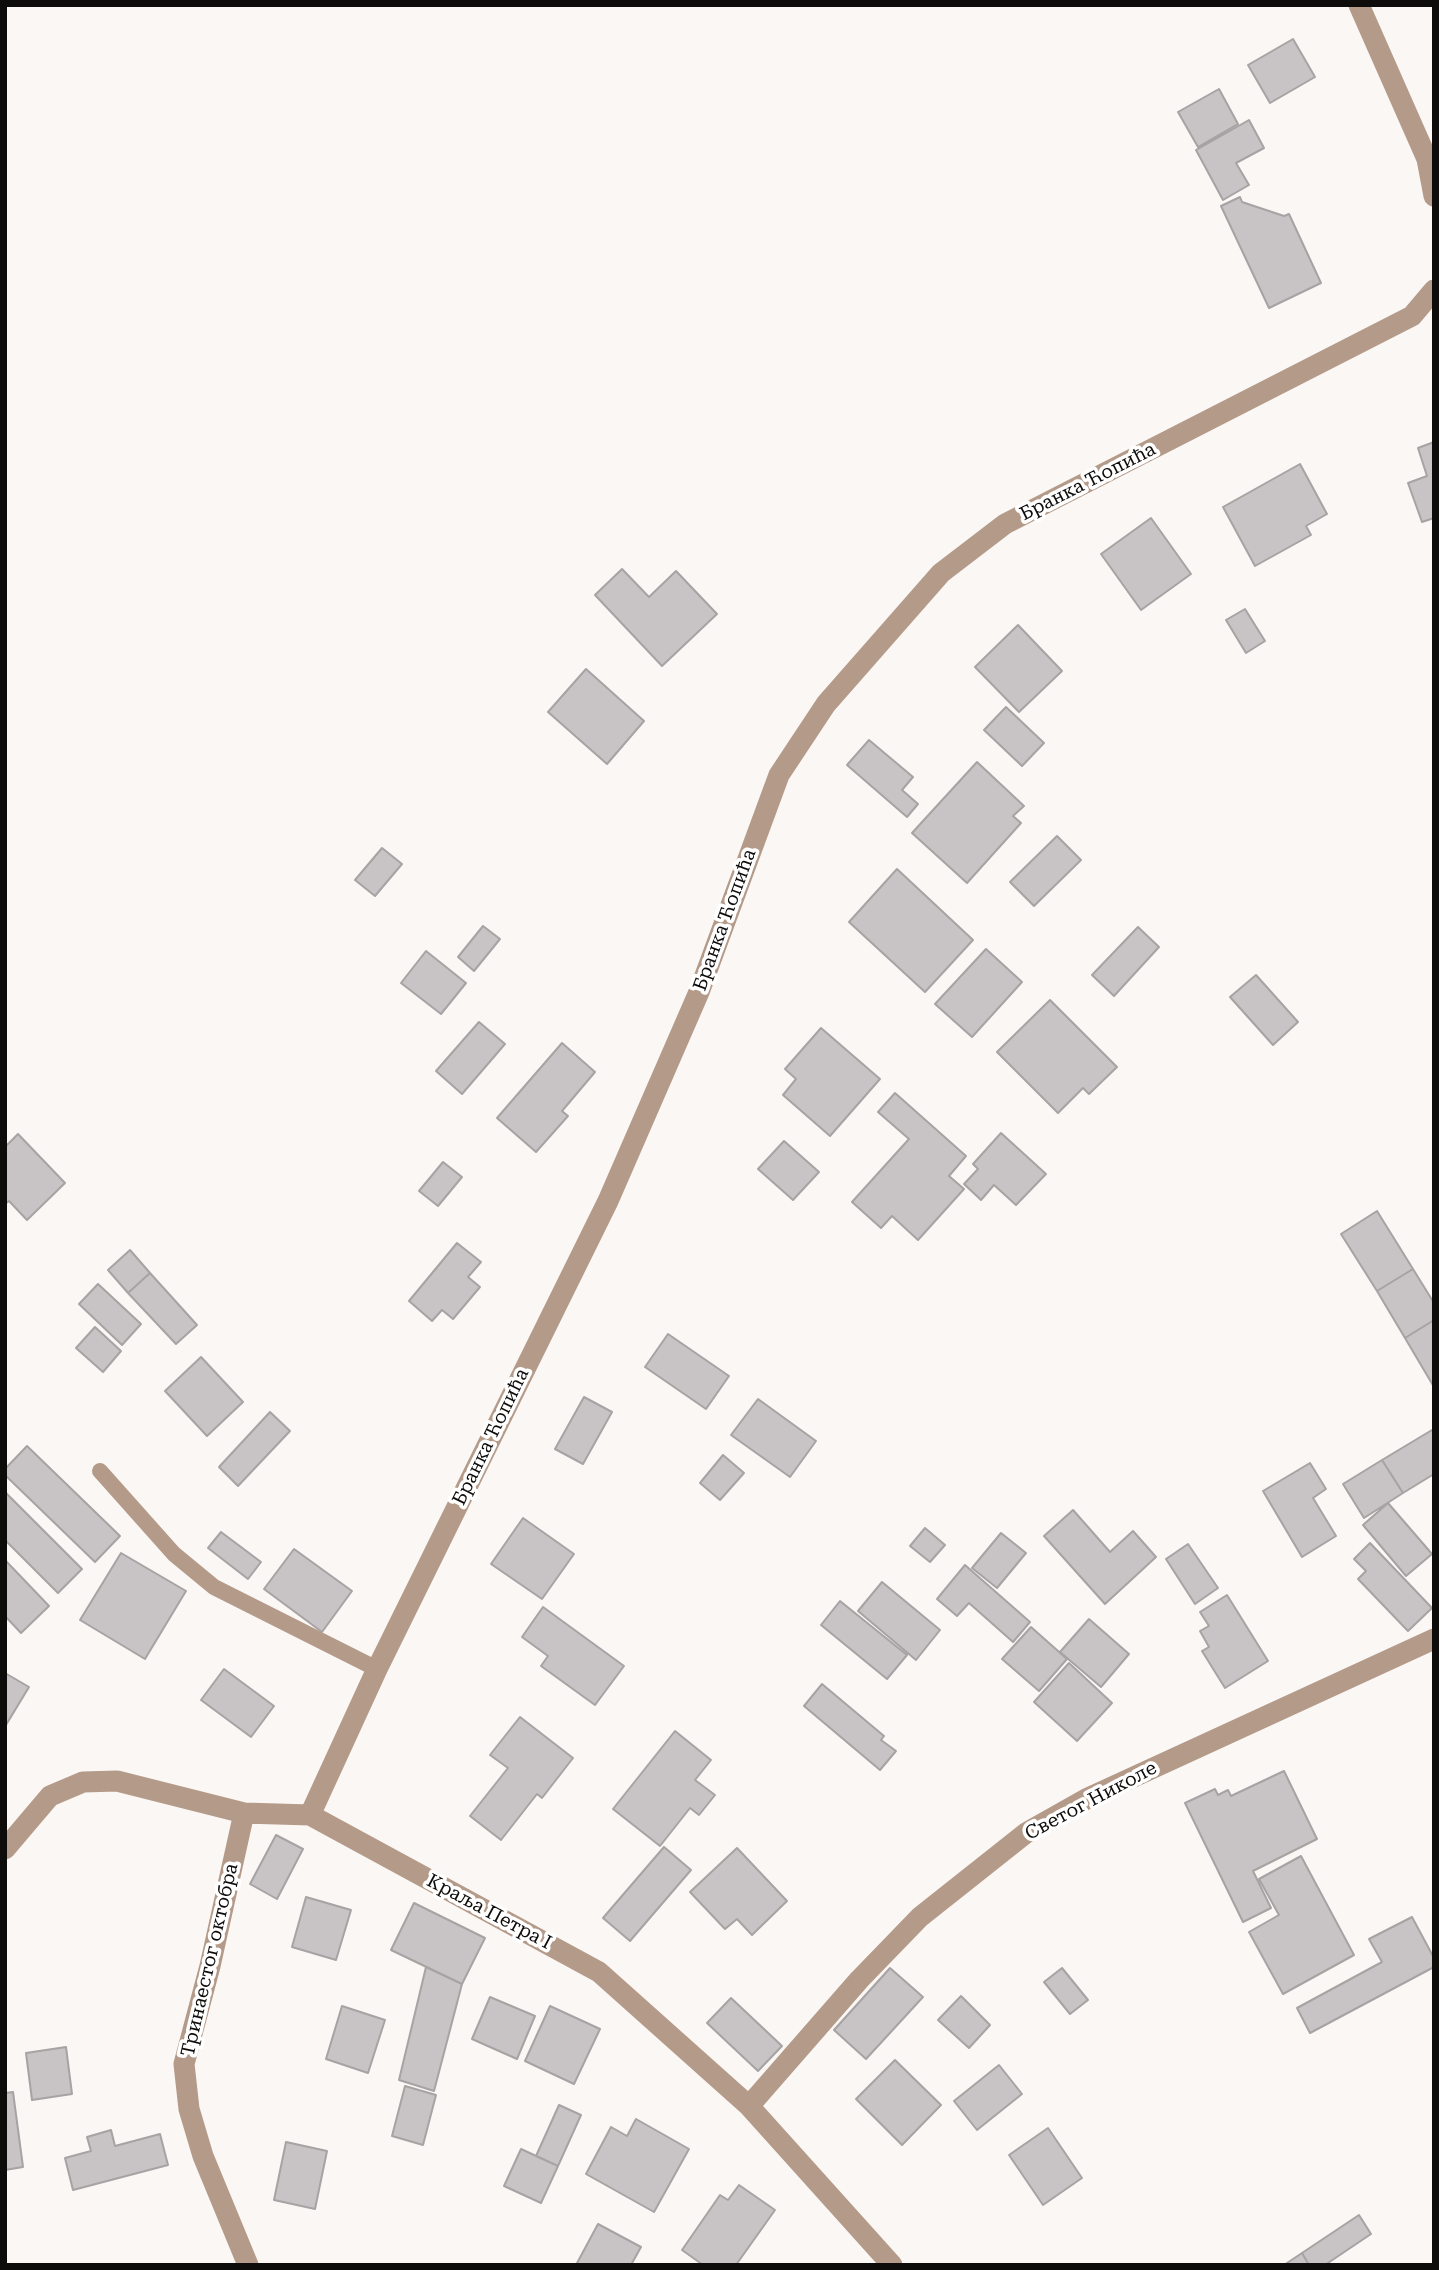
<!DOCTYPE html>
<html>
<head>
<meta charset="utf-8">
<style>
	body { margin:0 }
	#map { position:relative; width:1439px; height:2270px; overflow:hidden; background:#fbf7f4; font-family:"Roboto Serif",serif }
	canvas { display:block }
	.frame { position:absolute; inset:0; border:7px solid #0e0c0b; pointer-events:none }
</style>
</head>
<body>
<div id="map">
<canvas width="1439" height="2270"></canvas>
<div class="frame"></div>
</div>
<script>
const c = document.querySelector('canvas').getContext('2d');
c.lineJoin = 'round';
function paint(path, color) { c.fillStyle = color; c.fill(path, 'evenodd'); }
function strokePath(path, color, width, dash) { c.strokeStyle = color; c.lineWidth = width; c.lineCap = dash ? 'butt' : 'round'; c.setLineDash(dash || []); c.stroke(path); }
function drawText(font, color, halo, rows, align = 'center') {
  c.font = font + ' "Roboto Serif",serif'; c.lineWidth = 7; c.setLineDash([]); c.textBaseline = 'middle'; c.strokeStyle = halo; c.fillStyle = color; for (const [text, x, y, turn = 0] of rows) {
    c.save(); c.translate(x, y); c.rotate((+turn || 0) * Math.PI / 180); c.textAlign = isNaN(turn) ? turn : align; if (halo) c.strokeText(text, 0, 0); c.fillText(text, 0, 0); c.restore();
  }
}
const building = new Path2D(`
	M1293 39 1315 77 1270 103 1248 65Z
	M1219 89 1238 124 1198 147 1178 112Z
	M1249 120 1264 148 1236 163 1249 185 1223 200 1196 150Z
	M1240 197 1242 202 1284 216 1289 214 1321 283 1269 308 1221 206Z
	M1434 442V518L1422 522 1408 483 1427 476 1418 448Z
	M1300 464 1327 514 1306 526 1311 535 1255 566 1223 507Z
	M1151 518 1191 574 1141 610 1101 554Z
	M622 569 649 597 676 571 717 614 662 666 595 595Z
	M1245 609 1265 641 1246 653 1226 620Z
	M1018 625 1062 671 1019 712 975 667Z
	M586 669 644 721 607 764 548 712Z
	M1006 707 1044 743 1022 766 984 730Z
	M869 740 913 777 902 790 918 804 907 817 847 765Z
	M977 762 1024 806 1013 816 1021 823 967 883 912 833Z
	M1057 836 1081 860 1034 906 1010 882Z
	M382 848 402 864 375 896 355 880Z
	M897 869 973 940 925 992 849 922Z
	M483 926 500 939 474 971 458 957Z
	M1138 927 1159 947 1114 996 1092 975Z
	M986 949 1022 982 972 1037 935 1004Z
	M426 951 466 983 441 1014 401 983Z
	M1256 975 1298 1022 1273 1045 1230 997Z
	M1050 1000 1117 1067 1089 1094 1083 1088 1058 1113 997 1052Z
	M479 1022 505 1044 462 1094 436 1071Z
	M821 1028 880 1079 830 1136 783 1095 796 1079 785 1069Z
	M562 1043 595 1072 562 1111 568 1116 536 1152 497 1118Z
	M895 1093 966 1156 949 1176 964 1189 918 1240 892 1216 881 1228 852 1202 909 1139 878 1112Z
	M1001 1133 1046 1174 1016 1205 994 1185 981 1200 964 1184 978 1169 973 1164Z
	M18 1134 65 1183 27 1220 9 1201 5 1204V1147Z
	M784 1141 819 1172 793 1200 758 1169Z
	M443 1162 462 1177 438 1206 419 1191Z
	M1377 1211 1413 1269 1377 1291 1341 1234Z
	M457 1243 481 1262 468 1277 480 1287 453 1319 442 1310 432 1321 409 1301Z
	M130 1250 150 1273 128 1293 108 1270Z
	M1413 1269 1434 1303V1320L1405 1338 1377 1291Z
	M150 1273 197 1325 176 1344 128 1293Z
	M98 1284 141 1324 122 1345 79 1304Z
	M1434 1320V1387L1405 1338Z
	M95 1327 121 1351 103 1372 76 1348Z
	M668 1334 729 1376 706 1409 645 1367Z
	M201 1357 243 1402 207 1436 165 1391Z
	M584 1397 612 1412 583 1464 555 1449Z
	M758 1399 816 1441 790 1477 731 1435Z
	M270 1412 290 1431 238 1486 219 1467Z
	M1432 1430 1434 1433V1474L1403 1493 1382 1460Z
	M27 1446 120 1536 95 1562 5 1475V1469Z
	M723 1455 744 1473 720 1500 700 1483Z
	M1382 1460 1403 1493 1364 1518 1343 1484Z
	M1310 1463 1326 1489 1313 1498 1336 1536 1302 1557 1263 1491Z
	M5 1492 82 1569 58 1593 5 1540Z
	M1388 1503 1432 1554 1406 1576 1363 1525Z
	M1073 1510 1110 1552 1133 1531 1156 1557 1105 1604 1044 1536Z
	M523 1518 574 1554 542 1599 491 1564Z
	M925 1528 945 1545 930 1562 910 1546Z
	M221 1532 261 1562 248 1579 208 1548Z
	M1001 1533 1026 1553 997 1588 972 1568Z
	M1370 1543 1432 1608 1408 1631 1358 1579 1366 1571 1354 1559Z
	M1188 1544 1218 1588 1195 1604 1166 1559Z
	M294 1549 352 1591 322 1632 264 1589Z
	M121 1553 186 1591 145 1659 80 1620Z
	M5 1560 49 1606 21 1633 5 1616Z
	M965 1565 1030 1622 1013 1642 969 1603 957 1616 937 1599Z
	M882 1582 940 1630 916 1660 858 1611Z
	M1227 1595 1268 1661 1225 1688 1202 1651 1209 1647 1200 1631 1209 1626 1200 1612Z
	M840 1601 907 1655 887 1679 821 1625Z
	M543 1607 624 1666 595 1705 541 1666 548 1656 522 1637Z
	M1089 1619 1129 1654 1101 1687 1060 1652Z
	M1031 1627 1067 1659 1039 1691 1002 1659Z
	M1069 1663 1112 1703 1077 1741 1034 1702Z
	M224 1669 274 1706 251 1737 201 1700Z
	M5 1673 29 1687 6 1725 5 1724Z
	M822 1684 884 1736 881 1740 896 1751 880 1770 804 1706Z
	M520 1717 573 1758 542 1798 537 1794 501 1840 470 1816 508 1768 490 1755Z
	M675 1731 711 1760 695 1780 715 1795 699 1815 690 1808 660 1846 613 1809Z
	M1284 1771 1317 1839 1253 1871 1271 1908 1243 1922 1185 1803 1215 1789 1218 1795 1228 1790 1231 1796Z
	M276 1835 303 1849 277 1899 250 1884Z
	M664 1847 691 1870 630 1941 603 1918Z
	M737 1848 787 1901 752 1935 737 1919 725 1929 690 1892Z
	M1301 1856 1354 1955 1283 1994 1249 1932 1279 1915 1259 1879Z
	M306 1897 351 1910 336 1960 292 1947Z
	M414 1903 485 1938 462 1984 391 1950Z
	M1412 1917 1434 1958V1967L1310 2033 1297 2008 1382 1962 1369 1939Z
	M426 1967 462 1984 434 2091 399 2080Z
	M890 1968 923 1997 866 2059 834 2030Z
	M1062 1968 1088 2000 1070 2014 1044 1982Z
	M961 1996 990 2025 969 2048 938 2020Z
	M490 1997 535 2016 517 2059 472 2039Z
	M731 1998 782 2046 758 2071 707 2023Z
	M342 2006 385 2020 368 2073 326 2059Z
	M550 2006 600 2029 574 2084 525 2061Z
	M66 2047 72 2094 32 2100 26 2053Z
	M895 2060 941 2105 902 2145 856 2099Z
	M999 2065 1022 2094 977 2130 954 2101Z
	M405 2086 436 2095 423 2145 392 2136Z
	M13 2092 23 2167 5 2170V2093Z
	M559 2105 581 2115 558 2166 536 2156Z
	M636 2119 689 2149 654 2212 586 2174 611 2127 627 2136Z
	M1048 2128 1082 2178 1043 2205 1009 2155Z
	M111 2130 115 2146 160 2134 168 2165 73 2190 65 2158 91 2151 87 2137Z
	M286 2142 327 2151 315 2209 274 2200Z
	M521 2149 558 2166 541 2203 504 2186Z
	M739 2185 775 2210 736 2265H703L682 2250 720 2195 728 2200Z
	M1359 2215 1371 2234 1325 2265H1309L1302 2253Z
	M598 2224 641 2247 631 2265H576Z
	M1302 2253 1309 2265H1284Z`);
const lane = new Path2D(`
	M100 1471 174 1554 214 1587 377 1669`);
const street = new Path2D(`
	M1359 5 1427 159 1434 196
	M244 1813 210 1966 184 2064 189 2109 203 2156 248 2265
	M310 1815 377 1669 608 1201 699 992 779 775 826 704 941 573 1005 524 1412 316 1434 290
	M5 1849 50 1796 83 1782 117 1781 244 1813 310 1815 599 1972 749 2106 892 2265
	M749 2106 859 1980 920 1917 1026 1833 1088 1798 1434 1639`);
const streetNames = [
	["Бранка Ћопића",1088,482,-27],
	["Бранка Ћопића",725,920,-70],
	["Бранка Ћопића",491,1437,-64],
	["Светог Николе",1091,1801,-28],
	["Краља Петра I",489,1912,28],
	["Тринаестог октобра",210,1960,-77]
];
paint(building, '#c8c3c4');
strokePath(building, '#a7a2a4', 2);
strokePath(lane, '#b49a89', 16);
strokePath(street, '#b49a89', 21);
drawText('19px', '#0e0c0b', '#fff', streetNames);
</script>
</body>
</html>
